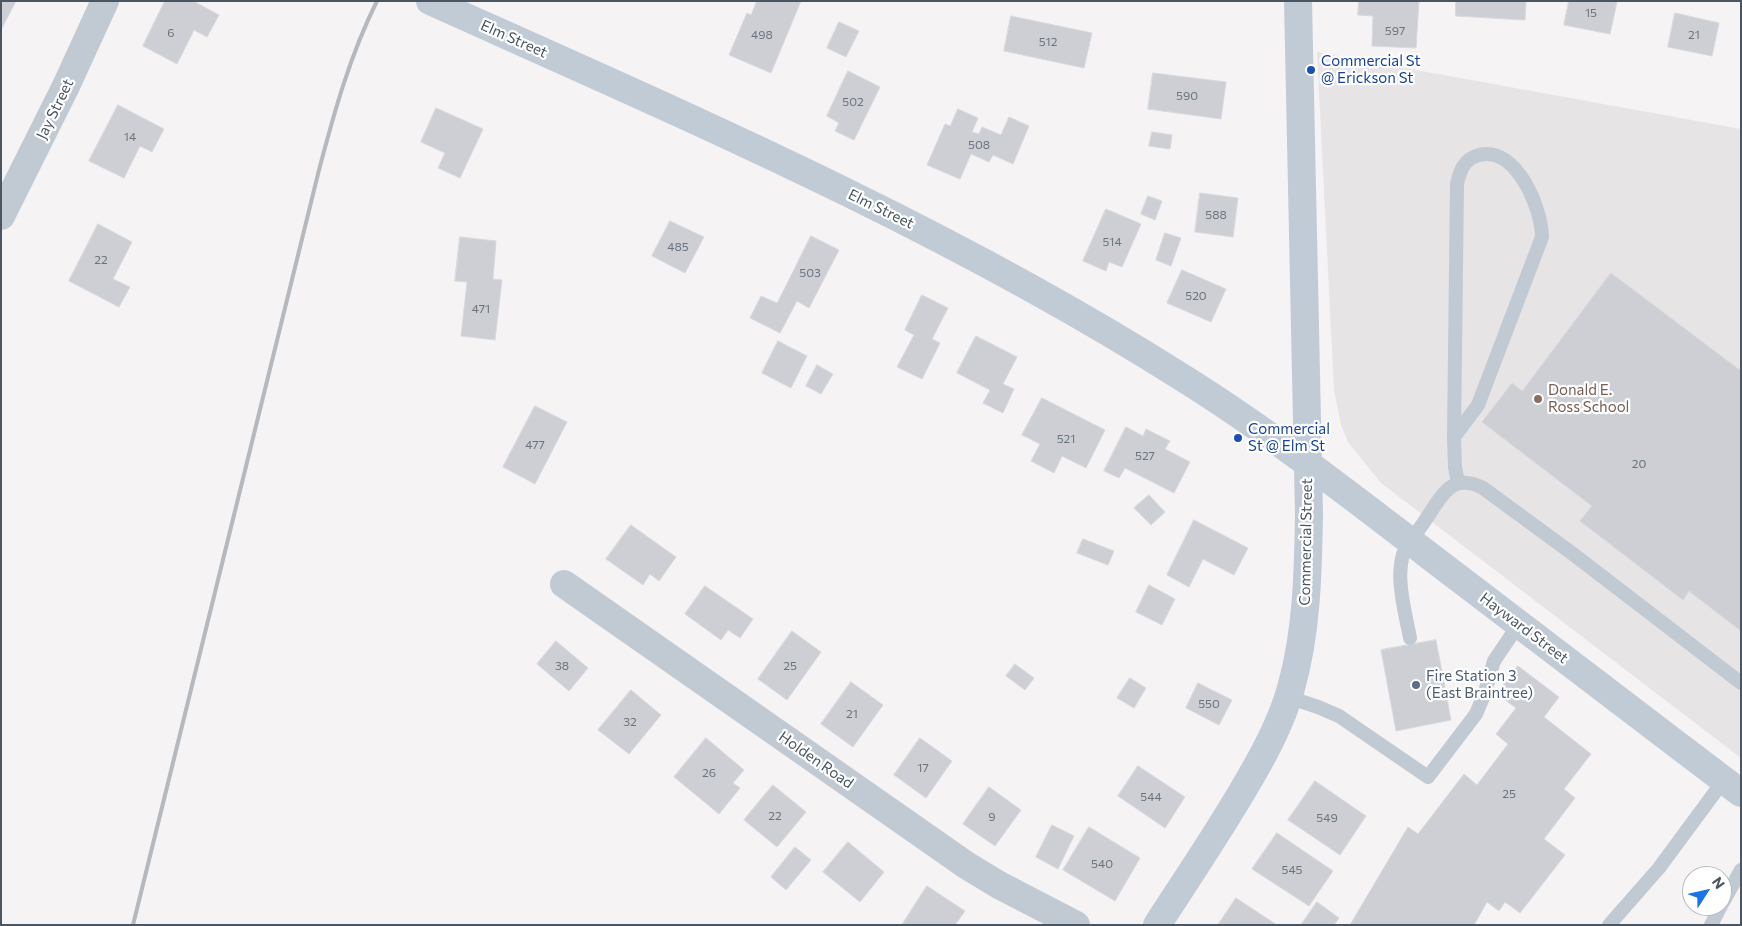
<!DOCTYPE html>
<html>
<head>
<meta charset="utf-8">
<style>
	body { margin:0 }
	#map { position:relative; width:1742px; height:926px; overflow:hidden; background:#f5f3f3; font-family:Commissioner,sans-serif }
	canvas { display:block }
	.frame { position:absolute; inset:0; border:2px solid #4a5661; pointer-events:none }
	.north { position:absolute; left:1682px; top:866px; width:50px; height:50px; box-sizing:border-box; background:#fff; border:1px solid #b7bbc0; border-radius:50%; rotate:55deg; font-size:14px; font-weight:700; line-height:20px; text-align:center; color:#4a5661 }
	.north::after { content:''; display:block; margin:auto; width:18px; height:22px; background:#1a73e8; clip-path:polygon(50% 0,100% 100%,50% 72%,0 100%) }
</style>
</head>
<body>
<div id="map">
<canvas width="1742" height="926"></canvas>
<div class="frame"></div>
<div class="north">N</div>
</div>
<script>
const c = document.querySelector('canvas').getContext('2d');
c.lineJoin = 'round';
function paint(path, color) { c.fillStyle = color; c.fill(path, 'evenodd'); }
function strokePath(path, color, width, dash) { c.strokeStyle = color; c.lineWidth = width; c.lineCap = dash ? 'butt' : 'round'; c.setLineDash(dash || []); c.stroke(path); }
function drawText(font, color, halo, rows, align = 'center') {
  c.font = font + ' Commissioner,sans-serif'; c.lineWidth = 4.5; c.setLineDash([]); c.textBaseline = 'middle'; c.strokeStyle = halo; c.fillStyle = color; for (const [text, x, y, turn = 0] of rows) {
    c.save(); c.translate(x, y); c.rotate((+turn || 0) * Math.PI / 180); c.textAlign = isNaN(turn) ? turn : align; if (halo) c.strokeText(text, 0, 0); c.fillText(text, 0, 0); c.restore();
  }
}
const education = new Path2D(`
	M1317 52 1741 129V758L1381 483 1348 442 1341 425 1334 390Z`);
const building = new Path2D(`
	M1 1H16L1 30Z
	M165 1H193L219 15 207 37 194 30 177 64 143 46Z
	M757 1H801L771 73 729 55 747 13 751 15Z
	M1359 1H1419L1416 48 1372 46 1373 16 1358 15Z
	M1456 1H1526L1525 20 1456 16Z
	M1569 1 1617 2 1610 34 1564 25Z
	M1675 13 1719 23 1712 56 1668 47Z
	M1011 16 1092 33 1084 68 1004 51Z
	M839 22 859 31 846 57 827 48Z
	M848 71 880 87 854 140 835 131 839 123 827 116Z
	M1153 73 1226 82 1221 119 1148 109Z
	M118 105 164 129 152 152 140 146 124 178 89 161Z
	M436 108 483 129 460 178 438 168 445 153 421 142Z
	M958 109 978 118 972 132 979 134 982 127 1001 135 1009 117 1029 126 1013 164 993 155 989 162 971 154 960 179 927 165 945 124 950 126Z
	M1152 132 1172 135 1170 149 1149 146Z
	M1200 193 1238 198 1233 237 1195 232Z
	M1148 196 1162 201 1155 220 1141 214Z
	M1106 209 1141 224 1122 267 1109 262 1106 271 1083 261Z
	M670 221 704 237 685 273 652 256Z
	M98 224 132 242 113 279 130 287 119 307 69 281Z
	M1165 233 1181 238 1171 266 1156 260Z
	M811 236 839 250 809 308 797 301 780 333 750 318 761 296 777 303Z
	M460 237 496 241 493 279 502 280 495 340 461 336 467 282 455 281Z
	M1182 270 1226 289 1211 322 1167 303Z
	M1611 273 1741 371V631L1689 591 1683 600 1580 521 1592 506 1482 422 1512 383 1522 391Z
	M922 295 948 308 932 339 940 343 922 379 897 367 914 335 905 330Z
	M976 336 1017 357 1003 384 1014 389 1003 413 983 403 990 390 957 373Z
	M778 341 807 356 791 388 762 373Z
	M817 365 833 374 821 394 806 386Z
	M1042 398 1105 430 1086 468 1062 456 1054 473 1031 461 1040 444 1022 435Z
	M535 406 567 422 535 484 503 467Z
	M1126 427 1143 436 1146 429 1170 441 1165 449 1190 462 1174 493 1125 468 1119 478 1104 471Z
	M1149 495 1165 512 1151 525 1134 508Z
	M1194 520 1248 548 1234 575 1203 559 1189 587 1167 575Z
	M631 525 676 557 659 581 650 574 643 585 606 559Z
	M1083 539 1114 551 1108 565 1077 553Z
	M1149 585 1175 599 1162 625 1136 612Z
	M705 586 753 619 740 638 728 630 721 640 685 614Z
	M792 631 821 652 787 700 758 679Z
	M1436 640 1451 720 1396 731 1381 650Z
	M556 641 588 668 569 691 537 664Z
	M1015 664 1034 678 1025 690 1006 676Z
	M1518 666 1559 697 1544 717 1591 754 1564 789 1575 798 1544 839 1565 855 1520 913 1505 902 1499 911 1487 902 1474 925H1350L1408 827 1418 834 1464 774 1477 785 1508 744 1496 734 1516 708 1497 694Z
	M1130 678 1146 688 1134 708 1117 698Z
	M851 682 883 705 853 747 821 724Z
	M1198 683 1232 700 1219 725 1186 708Z
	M631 690 661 715 629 754 598 730Z
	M706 738 744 770 733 783 740 788 719 814 674 777Z
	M920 738 952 761 926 798 894 775Z
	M1138 766 1185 797 1165 828 1118 796Z
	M1315 781 1366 816 1340 855 1288 820Z
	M773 785 806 812 777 847 744 820Z
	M989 787 1021 810 995 846 963 824Z
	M1052 825 1074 836 1058 869 1036 857Z
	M1089 827 1140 858 1115 901 1063 870Z
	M1277 833 1333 871 1309 906 1252 869Z
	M848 842 884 872 860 902 823 872Z
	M795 847 811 860 786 890 771 877Z
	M927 886 965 911 955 925H902Z
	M1236 898 1277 925H1218Z
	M1317 902 1339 918 1334 925H1301Z`);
const lane = new Path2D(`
	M1454 437 1478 405 1542 237C1542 209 1516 145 1479 155 1464 159 1460 170 1457 184L1454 437 1455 467 1458 483
	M1410 638C1405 611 1394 575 1405 549 1413 537 1422 526 1430 513 1444 492 1454 473 1483 488L1573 554 1741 683
	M1288 697 1318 707 1339 716 1428 777 1476 714 1484 695 1494 661 1519 624
	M1722 904 1741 870
	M1609 925 1659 868 1724 780
	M1711 925 1721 906`);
const street = new Path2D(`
	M1 216 66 86 105 1
	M564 584 966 865 999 885 1076 925`);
const secondary = new Path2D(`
	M430 1C686 116 945 227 1183 378 1268 431 1347 493 1427 554 1532 634 1636 714 1741 793
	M1157 925C1186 880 1216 836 1243 790 1262 758 1281 724 1291 688 1307 632 1308 572 1309 514L1298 1`);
const rail = new Path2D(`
	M133 925 319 170C334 113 350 55 377 1`);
const markers = [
	[1311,70,5,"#1a4fb4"],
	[1538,399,5,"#8d6e63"],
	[1238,438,5,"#1a4fb4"],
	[1416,685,5,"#5c6f8a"]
];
const numberNames = [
	["15",1591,13],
	["597",1395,31],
	["6",171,33],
	["498",762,35],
	["21",1694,35],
	["512",1048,42],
	["590",1187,96],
	["502",853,102],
	["14",130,137],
	["508",979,145],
	["588",1216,215],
	["514",1112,242],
	["485",678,247],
	["22",101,260],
	["503",810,273],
	["520",1196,296],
	["471",481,309],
	["521",1066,439],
	["477",535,445],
	["527",1145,456],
	["20",1639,464],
	["38",562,666],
	["25",790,666],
	["550",1209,704],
	["21",852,714],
	["32",630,722],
	["17",923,768],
	["26",709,773],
	["25",1509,794],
	["544",1151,797],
	["22",775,816],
	["9",992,817],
	["549",1327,818],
	["540",1102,864],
	["545",1292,870]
];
const streetNames = [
	["Elm Street",514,39,24],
	["Jay Street",55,109,-64],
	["Elm Street",881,209,26],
	["Commercial Street",1306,542,-89],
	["Hayward Street",1524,628,37],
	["Holden Road",816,760,35]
];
const transitNames = [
	["Commercial St",1321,61],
	["@ Erickson St",1321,78],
	["Commercial",1248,429],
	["St @ Elm St",1248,446]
];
const educationNames = [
	["Donald E.",1548,390],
	["Ross School",1548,407]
];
const serviceNames = [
	["Fire Station 3",1426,676],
	["(East Braintree)",1426,693]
];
paint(education, '#e6e4e5');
paint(building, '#cdcfd5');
strokePath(building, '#d7d9de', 1);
strokePath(lane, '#c1cad2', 14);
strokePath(street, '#c1cad2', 28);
strokePath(secondary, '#c1cbd6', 28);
strokePath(rail, '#b5b8bd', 4);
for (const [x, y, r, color] of markers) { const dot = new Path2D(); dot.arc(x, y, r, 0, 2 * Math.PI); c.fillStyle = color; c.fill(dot); strokePath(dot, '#fff', 2); }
drawText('12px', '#6b747e', null, numberNames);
drawText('15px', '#4a5661', '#fff', streetNames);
drawText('15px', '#164399', '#fff', transitNames, 'left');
drawText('15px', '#785e54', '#fff', educationNames, 'left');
drawText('15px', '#4e5e75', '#fff', serviceNames, 'left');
</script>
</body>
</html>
